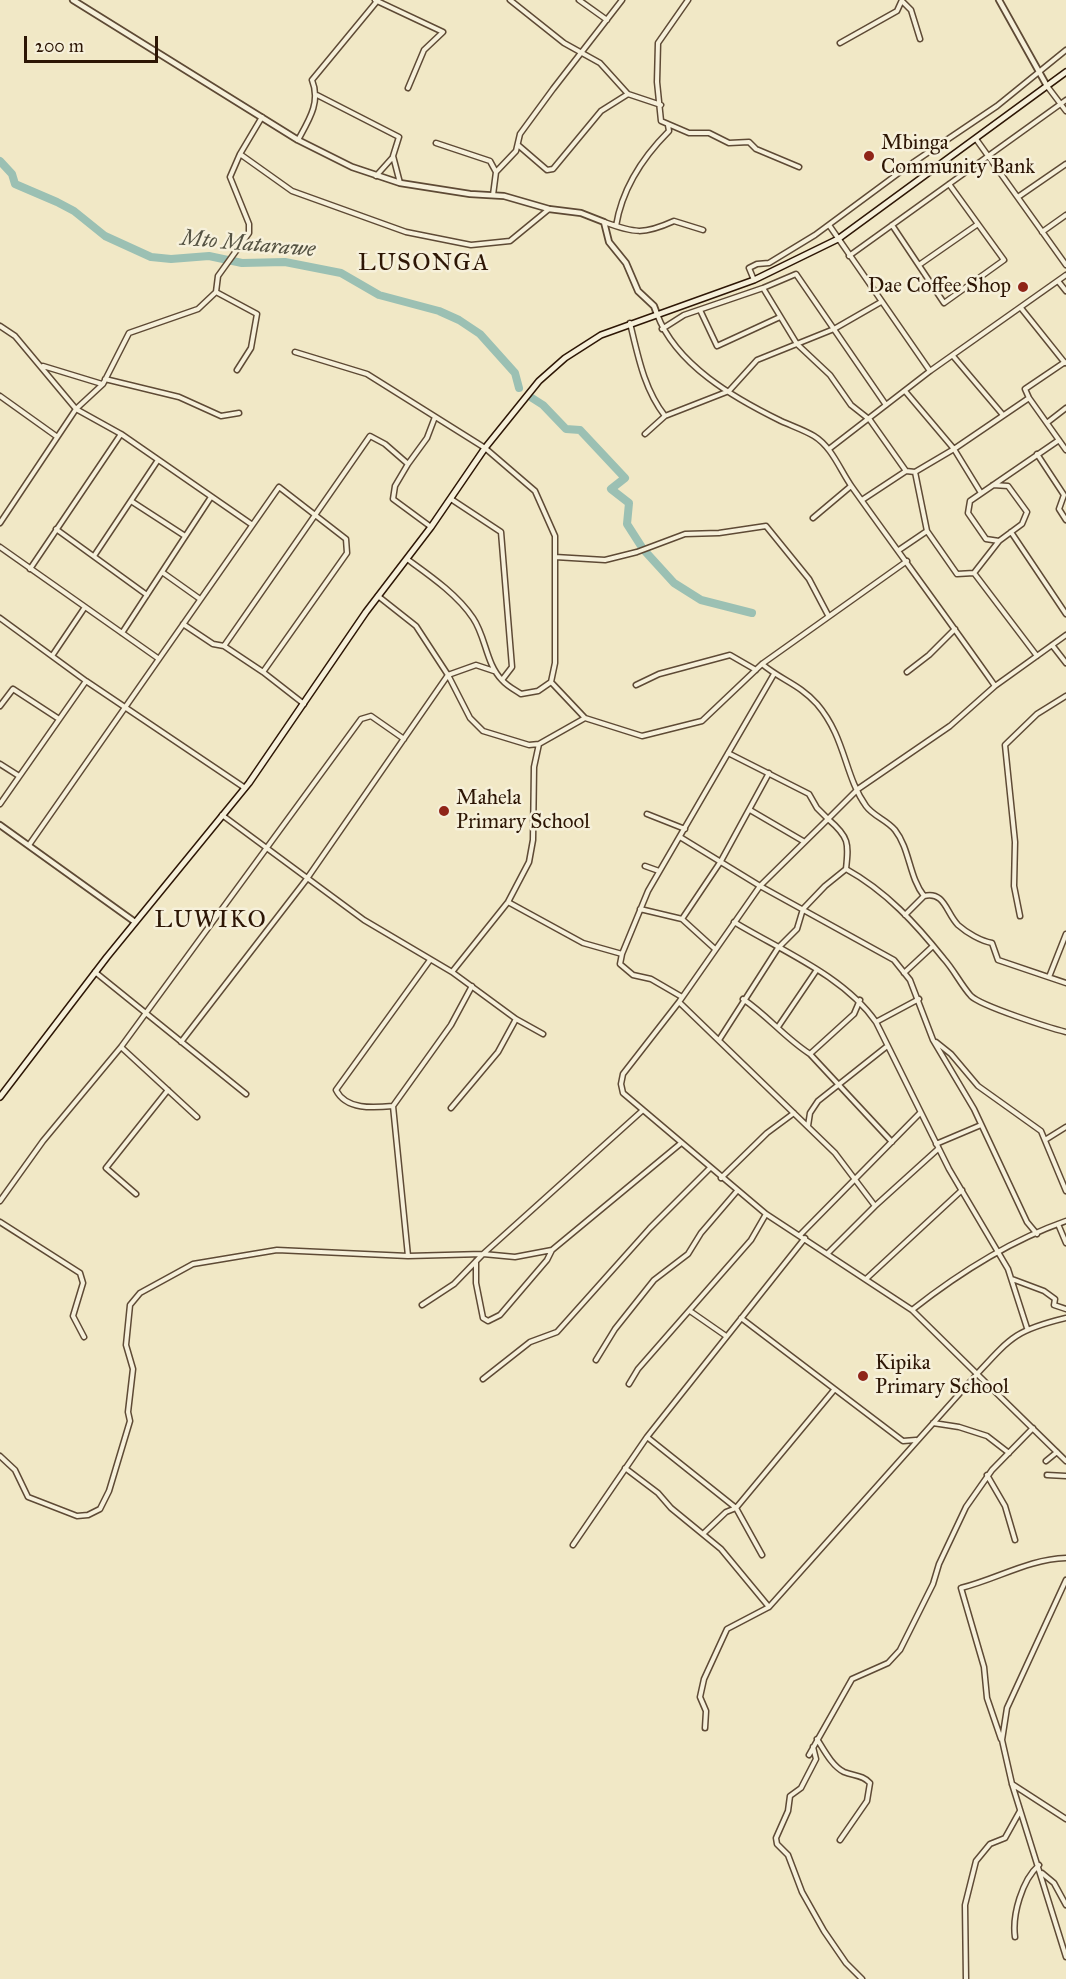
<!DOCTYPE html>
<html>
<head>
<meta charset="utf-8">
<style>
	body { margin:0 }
	#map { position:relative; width:1066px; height:1979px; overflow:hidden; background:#f1e8c6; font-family:"IM FELL Great Primer",serif }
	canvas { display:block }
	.scale { position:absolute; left:24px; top:36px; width:134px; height:27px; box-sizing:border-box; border:3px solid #2d1605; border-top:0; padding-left:8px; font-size:18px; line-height:21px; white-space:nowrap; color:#2d1605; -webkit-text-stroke:4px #f6f0da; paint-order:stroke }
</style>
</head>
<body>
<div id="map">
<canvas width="1066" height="1979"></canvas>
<div class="scale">200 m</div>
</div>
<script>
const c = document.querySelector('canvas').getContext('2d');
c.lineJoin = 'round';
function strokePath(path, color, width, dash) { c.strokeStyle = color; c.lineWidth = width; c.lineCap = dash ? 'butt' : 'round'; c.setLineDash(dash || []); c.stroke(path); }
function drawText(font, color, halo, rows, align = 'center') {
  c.font = font + ' "IM FELL Great Primer",serif'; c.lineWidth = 5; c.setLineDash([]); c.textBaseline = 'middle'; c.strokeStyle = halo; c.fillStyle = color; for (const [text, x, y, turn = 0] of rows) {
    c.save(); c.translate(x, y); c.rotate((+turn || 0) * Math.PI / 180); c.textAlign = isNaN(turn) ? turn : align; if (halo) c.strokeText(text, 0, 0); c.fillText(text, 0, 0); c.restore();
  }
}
const river = new Path2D(`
	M0 161 12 174 15 184 57 202 74 211 105 236 151 257 171 259 209 256 242 263 285 262 341 273 379 295 439 311 459 320 480 334 515 373 519 388
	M532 398 543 405 566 429 580 430 625 478 611 489 629 503 627 524 643 549 674 583 701 600 752 613`);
const minor = new Path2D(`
	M375 0 443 32 424 50 408 88
	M510 0 564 43 600 63 628 94 661 105
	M579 0 607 20
	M688 0 658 43 657 82 661 121 689 133H709L729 143 749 142 756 149 799 167
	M902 1 911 10 920 39
	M840 43 897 11 902 0
	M1047 86 1066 111
	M317 95 399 137 393 156 400 183
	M976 139 1066 265
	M298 140C309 120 321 102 312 80L378 0
	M436 143 490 161 496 172 493 195
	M518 145 547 170 553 169 601 111 628 94
	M240 154 292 191 406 232 471 245 510 241 549 209
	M496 172 516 151 520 134 553 89 622 0
	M376 176 393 157
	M1018 197 1066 164
	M604 222C635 233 643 235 674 221L703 230
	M829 225 930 371
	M892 225 944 303 1004 260 949 184
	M616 226C622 189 643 157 669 131L668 125
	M1042 232 1066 215
	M849 256 1066 100
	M919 265 978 224
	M754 280 749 268 757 264 769 263 815 235 911 164 997 106 1066 50
	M1058 281 1066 291
	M763 288 797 344 830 375 851 405 870 420 906 471
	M1021 308 1065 363
	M700 310 717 346 780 317
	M657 314C676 365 734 398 781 421 792 426 804 430 814 436 832 447 840 470 852 487 899 553 948 619 995 686
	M630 323C638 356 644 389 665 416
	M0 326 15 336 76 409 121 434 251 524
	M662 329 684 315 763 288 796 274 886 405
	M295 352 367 374 485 448 535 491 555 536V663L551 682 538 691 521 694C515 690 507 686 502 680 486 664 486 637 473 618 457 594 429 575 407 559
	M953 356 1003 415
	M43 366 102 384
	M237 370 251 348 257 314 216 292 218 276 249 233V224L230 177 240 154 262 117
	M105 379 179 397 221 416 239 413
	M905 391 954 449 981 493
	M0 396 56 436
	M1029 398 1066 450
	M1048 422 1066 408
	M645 434 665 416 729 391 757 360 834 329 881 302
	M829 449 930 371 1066 275
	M1037 454 1064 495 1059 509 1066 520
	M408 464 395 486 393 499 431 527
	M915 472 927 531 957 574 974 573
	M993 485 1008 486 1027 512 1022 524 999 541 986 539 968 513 970 501 1059 440
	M451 499 501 532 512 667 502 680
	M862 500 906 471 915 472 954 449 1029 398 1025 389 1065 362
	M131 501 185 536
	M813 518 851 486
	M0 523 76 409 103 384 129 333 198 309 216 292
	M56 529 147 595
	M1011 532 1066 614
	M999 541 974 573 1037 656
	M0 547 159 659
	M899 550 927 531
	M94 556 158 460
	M555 557 605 560 637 552 685 534 719 533 766 526 809 579 828 615
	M30 569 121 434
	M162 572 200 599
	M378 596 416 626 448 675 470 718 483 731 529 745 539 744
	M0 618 86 681 245 788
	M183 624 213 644 224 646 263 672 304 704
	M122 633 211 497
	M1066 635 995 686 950 726 858 789 828 819C849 837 849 843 846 869 886 891 916 924 944 959 954 970 961 985 971 996 981 1006 1050 1028 1066 1032
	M1052 645 1066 663
	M224 646 370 436 385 444 408 464 427 438 435 417
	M52 656 85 607
	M762 664C781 680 799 684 817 704 846 738 844 775 866 806 873 816 887 820 895 830 910 849 909 877 924 896 945 891 946 913 958 925 967 933 981 941 992 943L998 960 1066 983
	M907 672 929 655 955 629
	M551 682 585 718 642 736 702 721 762 664 907 561
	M636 685 659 674 730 655 756 670
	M0 706 13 689 59 719
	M0 764 19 776
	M0 804 86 681
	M750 810 803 841
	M647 814 685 829
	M222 815 364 920 452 972 516 1019 543 1034
	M680 837 760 886 894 960 910 980 933 1040 974 1109 1027 1222 1037 1234
	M29 845 279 487 346 539 347 553 263 672
	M645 866 659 871
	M508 902 583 943 622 954
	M640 909 682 919
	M905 915 924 896
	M1020 916 1014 886 1015 842 1005 745 1037 714 1066 696
	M734 922C782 951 844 976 876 1022L949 1169 1008 1269 1027 1328
	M715 949 682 919 721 861 769 773
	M95 972 246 1094
	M452 972 508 902 529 862 533 840 534 767 539 744 585 718
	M904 973 933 946
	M1049 977 1066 934
	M682 997 651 979 633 975 620 964 622 954 648 891 774 674
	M743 999C768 1016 785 1038 810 1054
	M860 1000 854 1014 810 1054 892 1142
	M679 1002 835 1153 875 1206
	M876 1022 919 999
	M778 1027 816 971
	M719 1040 778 948 797 929 803 909 825 886 846 869
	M181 1042 306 880 448 675 476 665 494 671
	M936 1042 951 1054 978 1086 1041 1131 1066 1191
	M121 1047 197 1117
	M393 1106C373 1108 346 1110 336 1090L430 960
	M451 1108 498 1052 516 1019
	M808 1126 810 1113 818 1101 886 1047
	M1045 1140 1066 1127
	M936 1144 981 1125
	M721 1178 767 1133 794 1113
	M136 1194 106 1168 168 1090
	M0 1201 43 1141 121 1047 361 719 371 716 404 739
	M0 1222 80 1273 83 1283 73 1316 84 1337
	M1058 1224 1066 1243
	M800 1235 920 1113
	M828 1253 875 1206 938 1149
	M408 1256 393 1106 451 1025 472 986
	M476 1261V1283L483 1318 488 1321 500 1315 547 1260 552 1250
	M866 1279 962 1190
	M1012 1279 1044 1291 1055 1299 1054 1305 1066 1309
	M422 1305 454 1284 483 1254 643 1110
	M912 1310C959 1273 1009 1241 1066 1221
	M690 1311 726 1336
	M741 1318 903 1441 916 1440
	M1066 1318C1016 1330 1011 1337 977 1374L1066 1461
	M596 1360 615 1329 654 1280 688 1254 701 1233 737 1191
	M483 1379 530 1342 557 1332 650 1228 710 1168
	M629 1384 638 1369 751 1240 766 1214
	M933 1423 959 1427 987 1436 1009 1453
	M647 1437 736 1508 762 1555
	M0 1456 15 1470 28 1497 77 1516 88 1515 100 1509 109 1491 130 1421 128 1412 133 1369 126 1345 130 1305 140 1293 193 1264 277 1250 408 1256 483 1254 515 1257 552 1250 680 1144
	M1046 1461 1057 1452
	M625 1468 658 1493 671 1508 721 1549 769 1607
	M987 1475 1005 1506 1015 1540
	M1047 1475 1066 1476
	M704 1533 726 1512 736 1508 834 1390
	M573 1545 647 1437 805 1238
	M1066 1580 1007 1708 1002 1740 1012 1784 1066 1957
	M705 1728 706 1711 700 1697 704 1679 727 1629 769 1607 977 1374 912 1310 766 1214 623 1093 621 1084 623 1074 679 1002 760 886 828 819 817 808 809 794 728 753
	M817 1739C824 1750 832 1766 844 1772 854 1776 863 1775 870 1783L867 1801 840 1840
	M1001 1739 987 1698 984 1667 961 1588C997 1579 1029 1559 1066 1558
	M813 1747 816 1759 801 1788 790 1796 788 1811 776 1838 777 1844 788 1855 802 1892 824 1931 846 1963 862 1979
	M809 1755 852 1679 888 1663 900 1650 933 1584 939 1564 966 1507 992 1470 1033 1428
	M1012 1784 1066 1819
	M1042 1873 1054 1883 1066 1905
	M1015 1937C1012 1915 1022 1880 1039 1865
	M966 1979 965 1905 976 1861 990 1844 1005 1838 1020 1811`);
const tertiary = new Path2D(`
	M73 0 298 140 352 167 400 183 470 194 504 196 549 209 581 213 604 222 609 242 626 263 638 291 654 306 657 314
	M999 0 1047 86
	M0 825 135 922`);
const secondary = new Path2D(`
	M0 1097 107 957 249 783 366 612 431 527 485 448 539 381 565 358 601 335 754 280 838 239 1066 72`);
const markers = [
	[869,156,6,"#8f2418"],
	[1023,287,6,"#8f2418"],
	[444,811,6,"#8f2418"],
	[863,1376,6,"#8f2418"]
];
const poiNames = [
	["Mbinga",881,144],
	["Community Bank",881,168],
	["Dae Coffee Shop",1011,287,"right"],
	["Mahela",456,799],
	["Primary School",456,823],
	["Kipika",875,1364],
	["Primary School",875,1388]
];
const waterNames = [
	["Mto Matarawe",248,245,5]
];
const quarterNames = [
	["LUSONGA",424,264],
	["LUWIKO",211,921]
];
strokePath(river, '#9bc0b3', 8);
strokePath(minor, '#5e4a35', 7);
strokePath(tertiary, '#5e4a35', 8);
strokePath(secondary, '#2d1605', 8);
strokePath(minor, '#f6f0da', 4);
strokePath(tertiary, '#f6f0da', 4.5);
strokePath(secondary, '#f6f0da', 5);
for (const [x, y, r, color] of markers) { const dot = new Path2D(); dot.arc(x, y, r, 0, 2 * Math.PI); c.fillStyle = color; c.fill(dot); strokePath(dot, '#f6f0da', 2); }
drawText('21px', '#2d1605', '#f6f0da', poiNames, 'left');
drawText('italic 22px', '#545242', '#f6f0da', waterNames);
c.letterSpacing = '1.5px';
drawText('24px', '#2d1605', '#f6f0da', quarterNames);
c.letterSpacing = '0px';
</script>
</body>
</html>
